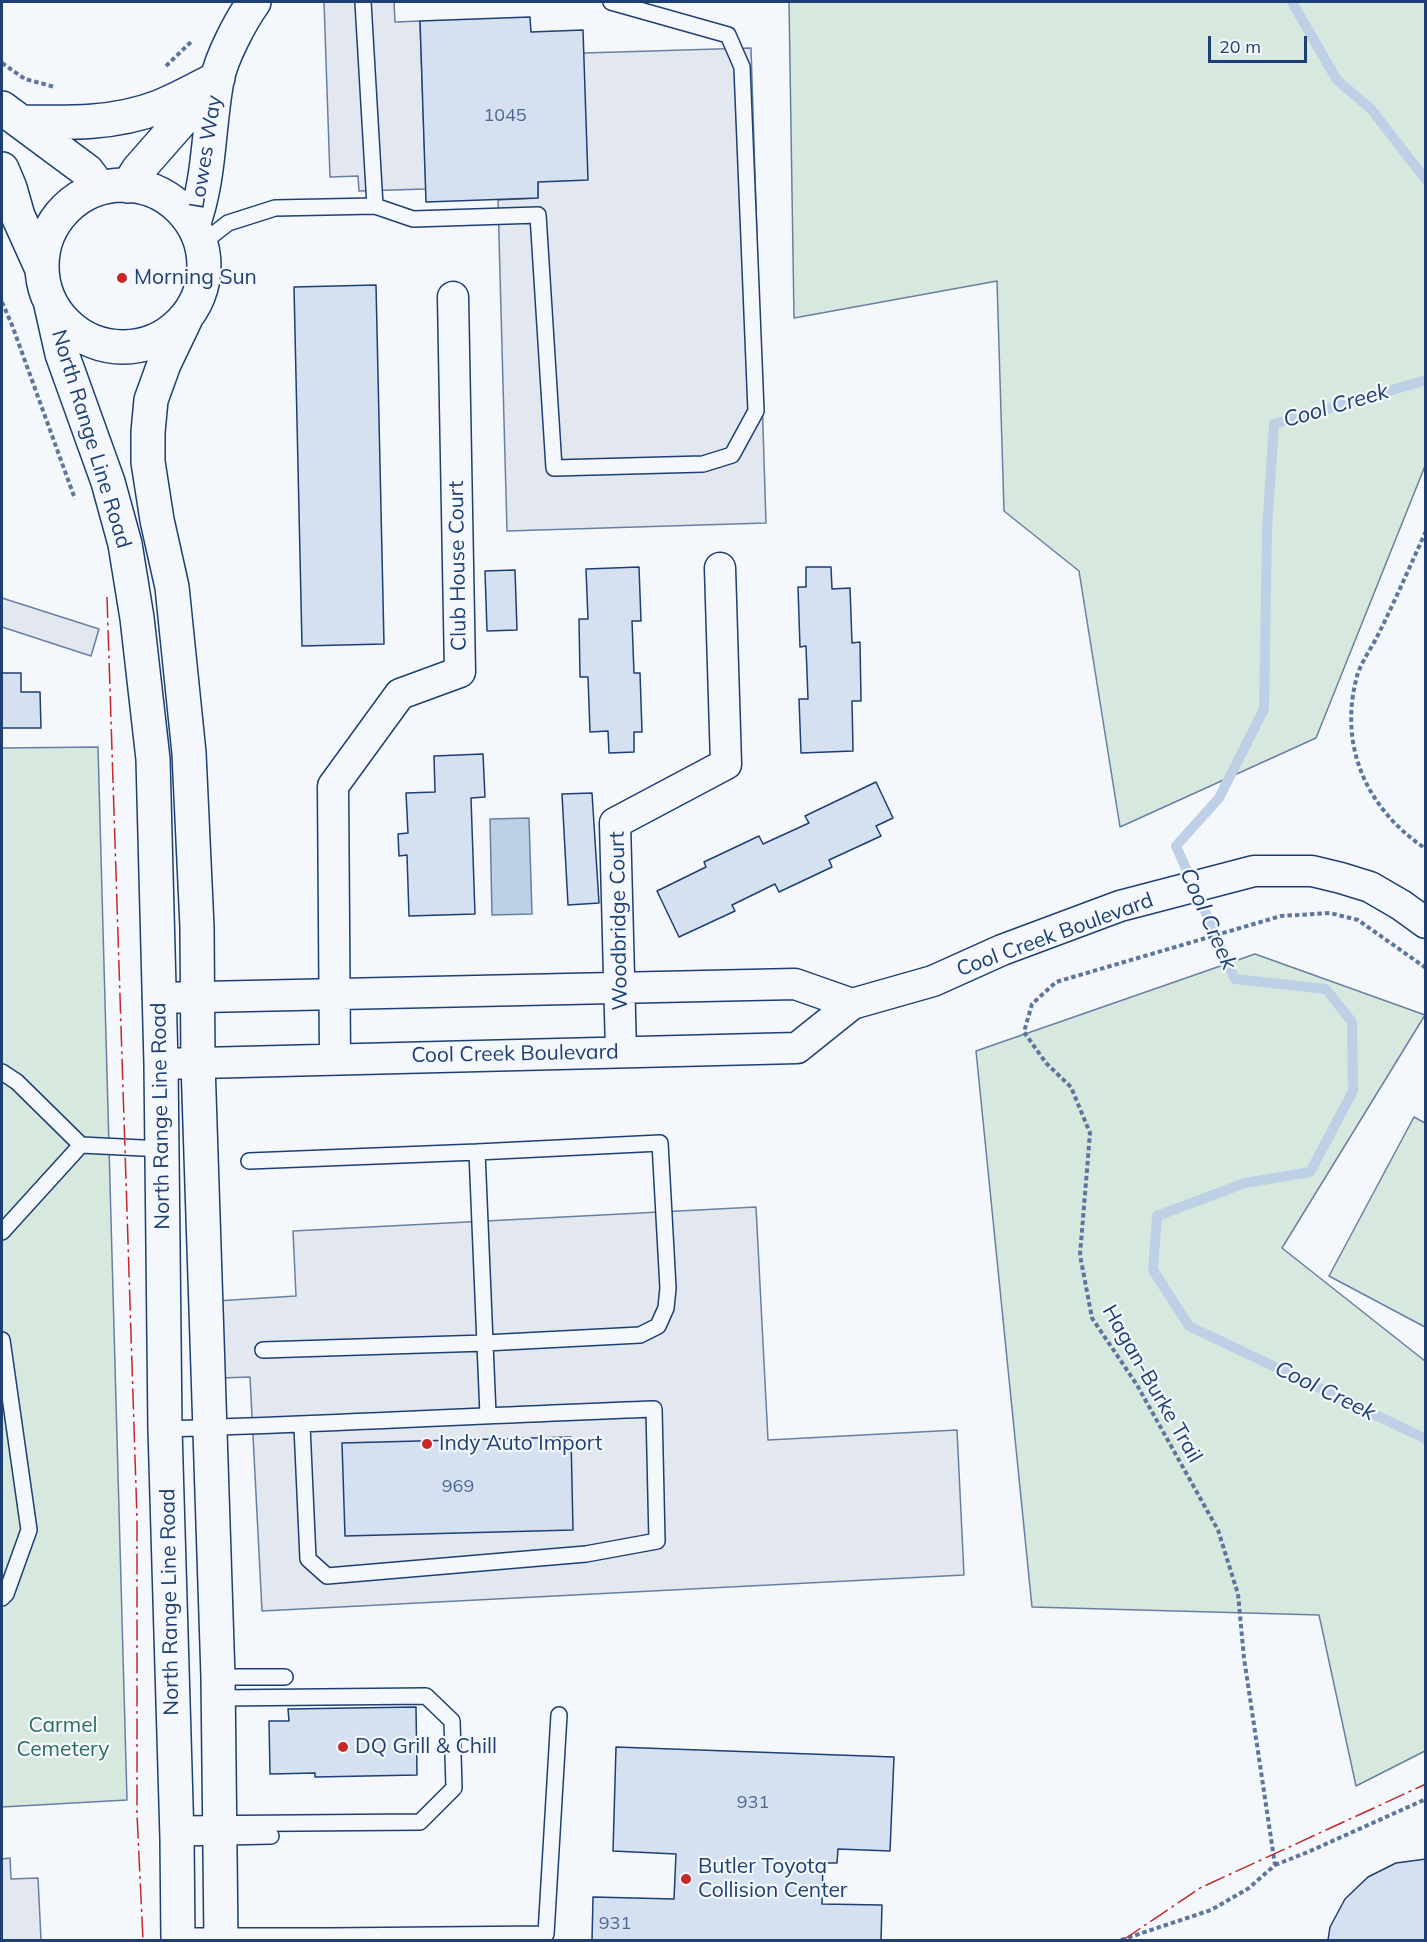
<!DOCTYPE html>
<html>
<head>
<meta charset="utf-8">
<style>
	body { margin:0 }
	#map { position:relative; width:1427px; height:1942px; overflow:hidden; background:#f4f7fb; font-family:Mulish,sans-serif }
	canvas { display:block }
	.frame { position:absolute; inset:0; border:3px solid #1d3f73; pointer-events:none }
	.scale { position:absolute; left:1208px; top:36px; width:99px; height:27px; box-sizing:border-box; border:3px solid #1d3f73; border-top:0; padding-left:8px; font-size:18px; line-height:21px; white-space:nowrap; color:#1d3f73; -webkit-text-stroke:4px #f4f7fb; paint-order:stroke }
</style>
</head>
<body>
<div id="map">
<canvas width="1427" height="1942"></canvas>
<div class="frame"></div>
<div class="scale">20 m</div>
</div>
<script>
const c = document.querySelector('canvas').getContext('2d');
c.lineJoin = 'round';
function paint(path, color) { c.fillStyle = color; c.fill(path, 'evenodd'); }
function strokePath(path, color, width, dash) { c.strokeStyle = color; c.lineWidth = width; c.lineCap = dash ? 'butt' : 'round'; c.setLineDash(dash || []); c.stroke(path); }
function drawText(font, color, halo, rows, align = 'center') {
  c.font = font + ' Mulish,sans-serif'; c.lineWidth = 4.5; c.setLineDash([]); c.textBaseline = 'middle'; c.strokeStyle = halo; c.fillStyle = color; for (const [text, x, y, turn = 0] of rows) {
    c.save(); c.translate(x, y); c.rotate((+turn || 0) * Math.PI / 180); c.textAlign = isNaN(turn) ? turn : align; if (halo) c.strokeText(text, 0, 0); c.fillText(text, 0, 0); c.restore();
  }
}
const green = new Path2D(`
	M789 2H1425V466L1316 738 1120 827 1079 571 1004 511 997 281 794 318Z
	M98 747 127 1800 2 1807V748Z
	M1255 954 1425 1015 1282 1248 1425 1361V1751L1356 1786 1319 1615 1032 1607 976 1051Z
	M1414 1117 1425 1123V1327L1329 1276Z`);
const parking = new Path2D(`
	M324 2H394L395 22 420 21 426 189 359 191 358 176 330 177Z
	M751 48 766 523 507 531 498 200 538 198V182L584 53Z
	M2 598 99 629 91 656 2 627Z
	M756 1207 768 1440 957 1430 964 1575 262 1611 250 1377 220 1378 216 1301 296 1296 293 1231Z
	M10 1858 11 1879 38 1878 41 1940H2V1859Z`);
const water = new Path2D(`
	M529 818 532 914 492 915 490 819Z`);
const stream = new Path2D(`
	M1292 2 1337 80 1371 109 1426 180
	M1426 380 1274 424 1267 530 1264 709 1219 798 1176 846 1235 979 1326 989 1352 1022 1353 1091 1310 1172 1245 1183 1157 1216 1153 1270 1189 1326 1426 1439`);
const building = new Path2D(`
	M530 17 531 32 583 30 588 180 538 182V198L426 202 420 21Z
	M376 285 384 644 302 646 294 287Z
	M639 567 641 621H632L634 673H640L642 732H634V752L609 753 608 731 590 732 588 677H580L579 619H588L586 569Z
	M806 567H831L832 589 850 588 852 643 860 642 861 701H852L853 751 801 753 799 699H808L806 646 800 647 798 587H806Z
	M515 570 517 630 487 631 485 571Z
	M2 673H21V692H40L41 728H2Z
	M483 754 485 797 471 798 475 914 409 916 407 855 399 856 398 834 408 833 406 793 435 792 434 756Z
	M876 782 893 818 876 826 881 836 829 860 832 867 779 892 775 884 732 905 735 911 679 937 657 891 706 867 704 862 759 836 763 844 809 823 805 816Z
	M592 793 599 903 568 905 562 794Z
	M571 1437 573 1530 345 1536 342 1443Z
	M416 1707 417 1775 315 1777V1773L270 1774 269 1721H289L288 1709Z
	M616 1747 894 1757 890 1851 838 1849 837 1863H823L822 1904 882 1905 881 1940H592L593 1897 674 1899 676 1854 613 1851Z
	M1426 1859V1940H1328L1330 1927 1345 1899 1368 1877 1396 1863Z`);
const path = new Path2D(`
	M2 63 25 79 55 87
	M166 66 193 40
	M2 302 12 325 75 499
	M1426 531C1410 566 1395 601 1378 635 1371 649 1359 665 1356 680 1339 749 1368 810 1426 849
	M1275 1865 1308 1852 1426 1799
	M1121 1940 1211 1910 1249 1888 1275 1865 1244 1658 1238 1594 1218 1530 1137 1385 1092 1318 1080 1255 1090 1133 1071 1087 1046 1063 1024 1032 1032 1004 1056 982 1281 916 1330 913 1358 920 1426 968`);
const lane = new Path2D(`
	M363 2 375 206
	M201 244 228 223 275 208 375 206 413 219 538 215 554 468 703 464 732 455 756 411 742 67 728 35 611 2
	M2 1072 17 1082 81 1145 163 1149
	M249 1161 477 1152 488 1415
	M2 1232 81 1145
	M2 1340 29 1530 6 1594 2 1598
	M263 1350 485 1343 640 1335 658 1326 666 1308 668 1288 660 1143 477 1152
	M165 1429C328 1424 491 1415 654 1409L657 1541 586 1554 327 1576 308 1559 302 1426
	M218 1677H285
	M176 1824 420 1822 454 1788 452 1721 426 1696 218 1698
	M177 1838 271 1836
	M178 1936H330
	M330 1940V1936L546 1934 559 1715`);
const street = new Path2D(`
	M158 998 795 984 852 1004
	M621 1052 615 823 726 764 720 568
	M335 1059 333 786 400 694 460 672 453 297
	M161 1064 797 1048 852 1004 933 981 1002 950 1120 906 1254 871H1312L1341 878 1370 887 1401 905 1426 923`);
const secondary = new Path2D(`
	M2 108 87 171 99 187
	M22 122C69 123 115 124 159 107 179 99 198 88 218 78
	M2 169 10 188 18 216 41 267
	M42 266a81 81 0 1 1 162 0a81 81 0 1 1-162 0Z
	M128 186 138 170 209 89
	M193 225C210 179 208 129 217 80 221 58 241 20 254 2
	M51 305 62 354 108 482 125 544 137 618 153 759 161 1064 165 1429 177 1838 178 1940
	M186 318 164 364 151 400 148 432V462L157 520 172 587 189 753 197 927 198 1063 218 1677 221 1940`);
const power = new Path2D(`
	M107 597 137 1518V1814L143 1940
	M1123 1940 1200 1888 1426 1784`);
const markers = [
	[122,278,6,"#c62828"],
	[427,1444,6,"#c62828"],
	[343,1747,6,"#c62828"],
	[686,1879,6,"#c62828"]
];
const numberNames = [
	["1045",505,116],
	["969",458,1487],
	["931",753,1803],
	["931",615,1924]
];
const streetNames = [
	["Lowes Way",206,152,-81],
	["North Range Line Road",91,439,73],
	["Club House Court",458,566,-91],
	["Woodbridge Court",619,921,-91],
	["Cool Creek Boulevard",1055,935,-20],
	["Cool Creek Boulevard",515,1054,-1],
	["North Range Line Road",161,1116,-91],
	["Hagan-Burke Trail",1152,1384,60],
	["North Range Line Road",170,1602,-91]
];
const poiNames = [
	["Morning Sun",134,278],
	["Indy Auto Import",439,1444],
	["DQ Grill & Chill",355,1747],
	["Butler Toyota",698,1867],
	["Collision Center",698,1891]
];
const parkNames = [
	["Carmel",63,1726],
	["Cemetery",63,1750]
];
const waterNames = [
	["Cool Creek",1336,406,-16],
	["Cool Creek",1208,919,66],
	["Cool Creek",1325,1391,26]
];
paint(green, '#d7e8df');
strokePath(green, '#687fa3', 1.5);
paint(parking, '#e3e8f0');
strokePath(parking, '#687fa3', 1.5);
paint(water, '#bed0e5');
strokePath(water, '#687fa3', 1.5);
strokePath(stream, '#bed0e5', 10);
paint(building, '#d5e0f0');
strokePath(building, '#1d3f73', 1.5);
strokePath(lane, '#1d3f73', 18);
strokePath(street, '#1d3f73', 33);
strokePath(secondary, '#1d3f73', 36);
strokePath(path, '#5e769c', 4, [4.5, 3]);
strokePath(lane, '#f4f7fb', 15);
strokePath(street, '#f4f7fb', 30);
strokePath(secondary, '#f4f7fb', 33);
strokePath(power, '#c62828', 1.5, [21, 4.5, 3, 4.5]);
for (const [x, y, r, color] of markers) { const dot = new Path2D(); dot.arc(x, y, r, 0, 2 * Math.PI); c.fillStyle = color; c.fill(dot); strokePath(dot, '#f4f7fb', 2); }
drawText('18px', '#4b6792', null, numberNames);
drawText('21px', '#1d3f73', '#f4f7fb', streetNames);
drawText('21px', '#1d3f73', '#f4f7fb', poiNames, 'left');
drawText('21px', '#2c6c60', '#f4f7fb', parkNames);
drawText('italic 22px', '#1d3f73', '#f4f7fb', waterNames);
</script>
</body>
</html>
